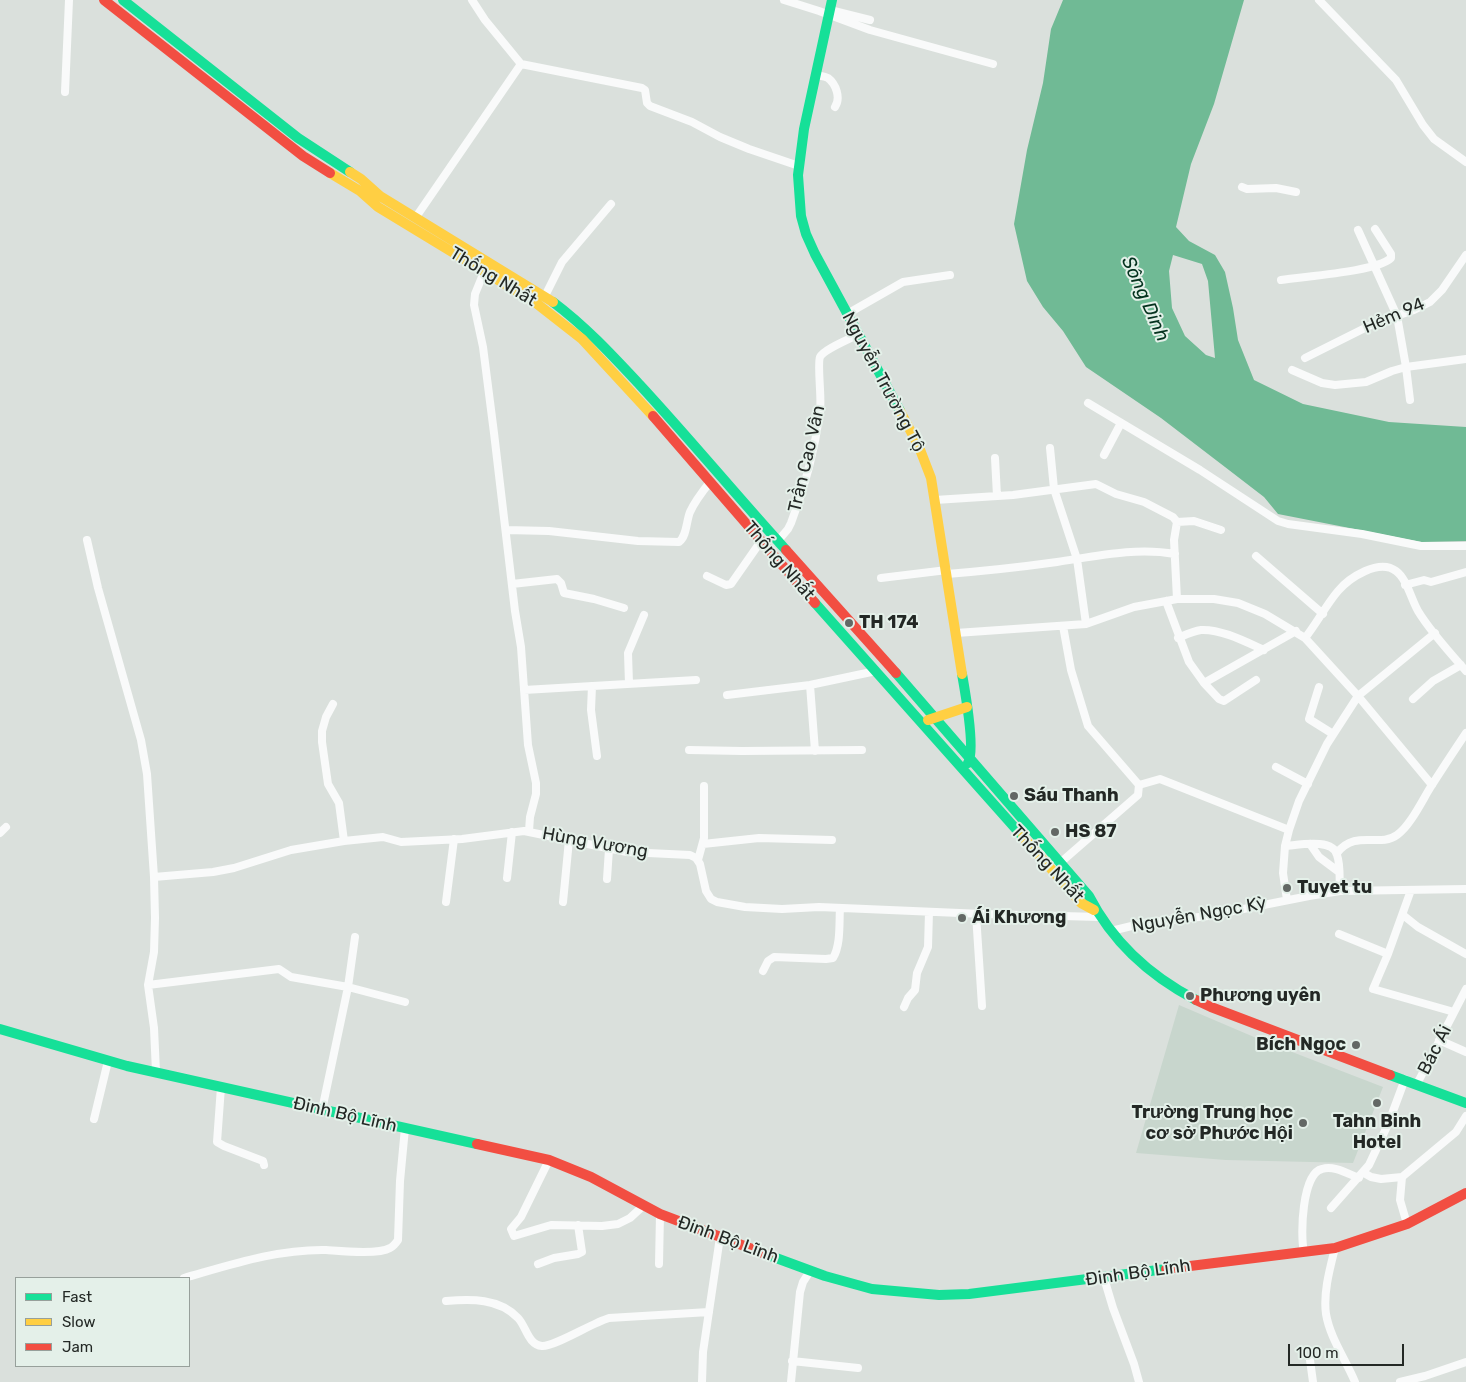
<!DOCTYPE html>
<html>
<head>
<meta charset="utf-8">
<style>
	body { margin:0 }
	#map { position:relative; width:1466px; height:1382px; overflow:hidden; background:#dae0dc; font-family:Rubik,sans-serif }
	canvas { display:block }
	.legend { position:absolute; left:15px; top:1277px; width:175px; height:90px; box-sizing:border-box; background:#e4f0e9; border:1px solid #97a09b; margin:0; padding:6px 9px; list-style:none; font-size:15px; color:#232825 }
	.legend li { display:flex; align-items:center; gap:10px; height:25px }
	.legend b { width:25px; border:1px solid #97a09b }
	.scale { position:absolute; left:1288px; top:1344px; width:116px; height:22px; box-sizing:border-box; border:2px solid #232825; border-top:0; padding-left:6px; font-size:15px; line-height:18px; white-space:nowrap; color:#232825; -webkit-text-stroke:4px #e4f0e9; paint-order:stroke }
</style>
</head>
<body>
<div id="map">
<canvas width="1466" height="1382"></canvas>
<ul class="legend">
<li><b style="height:6px;background:#16e098"></b>Fast</li>
<li><b style="height:6px;background:#ffcf43"></b>Slow</li>
<li><b style="height:6px;background:#f24e42"></b>Jam</li>
</ul>
<div class="scale">100 m</div>
</div>
<script>
const c = document.querySelector('canvas').getContext('2d');
c.lineJoin = 'round';
function paint(path, color) { c.fillStyle = color; c.fill(path, 'evenodd'); }
function strokePath(path, color, width, dash) { c.strokeStyle = color; c.lineWidth = width; c.lineCap = dash ? 'butt' : 'round'; c.setLineDash(dash || []); c.stroke(path); }
function drawText(font, color, halo, rows, align = 'center') {
  c.font = font + ' Rubik,sans-serif'; c.lineWidth = 4; c.setLineDash([]); c.textBaseline = 'middle'; c.strokeStyle = halo; c.fillStyle = color; for (const [text, x, y, turn = 0] of rows) {
    c.save(); c.translate(x, y); c.rotate((+turn || 0) * Math.PI / 180); c.textAlign = isNaN(turn) ? turn : align; if (halo) c.strokeText(text, 0, 0); c.fillText(text, 0, 0); c.restore();
  }
}
const built = new Path2D(`
	M1179 1005 1261 1040 1383 1087 1353 1163 1226 1160 1136 1153Z`);
const water = new Path2D(`
	M1063 0H1244L1214 104 1191 164 1176 227 1189 241 1215 255 1225 272 1233 308 1238 340 1254 380 1303 404 1389 422 1466 427V541L1421 542 1278 514 1264 497 1225 467 1161 418 1086 367 1063 331 1043 307 1027 281 1014 224 1027 150 1043 83 1051 29ZM1173 255 1202 264 1208 281 1215 358 1206 355 1185 336 1172 308 1169 271Z`);
const street = new Path2D(`
	M472 0 485 20 521 64 642 88 645 90 647 103 650 106 692 122 720 137 749 149 799 166
	M784 0 819 11 870 30 993 64
	M1319 0 1396 80 1423 125 1434 139 1466 162
	M830 10 870 20
	M816 75C820 76 824 76 828 78 836 84 841 98 835 107
	M65 92 69 0
	M1242 187 1247 189 1276 188 1296 192
	M416 217 521 64
	M1358 230 1397 316 1406 367 1410 400
	M484 272 475 294 474 305 483 347 494 433 515 611 521 647 528 745 536 783V794L530 817 529 831
	M1281 280C1305 276 1376 272 1391 258V254L1375 229
	M545 296 562 262 611 204
	M847 314 903 282 950 275
	M1305 358 1373 324 1414 310 1430 302 1442 290 1466 255
	M1292 370 1322 383 1335 385 1366 382 1392 371 1406 367 1466 359
	M1088 403 1200 470 1278 521 1288 524 1362 534 1421 546H1466
	M1050 448 1054 489 1077 559 1086 624
	M1104 455 1121 423
	M995 458 997 496
	M935 500 1013 495 1096 484 1116 494 1144 502 1173 517 1177 522 1194 521 1221 530
	M1177 522 1174 540 1177 599
	M506 530 549 531 638 541 679 542C687 536 686 522 690 512 695 501 702 492 710 482
	M87 540 98 588 141 740 147 774 154 877 155 918 154 952 148 985 154 1028 156 1072
	M777 542 788 529 791 523C805 487 815 449 820 411 822 399 817 364 820 357 824 349 850 339 859 334
	M1256 556 1323 614
	M947 574C984 571 1021 567 1057 562 1097 556 1136 547 1175 554
	M707 576 726 585 731 584 761 541
	M881 578 947 570
	M512 584 557 579 561 583 564 593 594 599 624 608
	M1405 585 1424 580 1431 582 1466 572
	M1166 601 1189 662 1204 683 1296 631
	M956 633 1086 624 1134 607 1177 599H1214L1238 603 1265 614 1305 638 1358 696 1432 785
	M1178 638C1185 635 1193 631 1201 630 1222 629 1246 642 1264 650
	M1305 638C1317 623 1326 605 1338 591 1349 578 1379 558 1396 571 1407 579 1411 599 1418 611 1430 631 1450 653 1466 671
	M1204 683 1219 699 1224 701 1256 680
	M629 684 628 653 644 615
	M810 685 815 751
	M592 686 591 710 597 756
	M1319 687 1309 719 1333 734
	M524 690 696 680
	M727 695 810 685 876 671
	M1413 699 1433 681 1461 665
	M333 704 326 717 322 731V742L328 784 339 803 344 841
	M689 750 742 751 862 750
	M1276 767 1308 784
	M1139 785 1160 779 1289 830
	M0 833 6 827
	M703 844 759 838 832 840
	M1310 844 1319 857 1339 872
	M1285 846C1299 845 1333 838 1337 855 1341 866 1339 880 1340 891
	M1337 853C1356 829 1379 848 1397 835 1410 826 1422 801 1430 788 1442 769 1454 751 1466 733
	M698 860 704 838V786
	M1060 863 1138 795 1139 785 1088 726 1071 670 1063 626
	M154 877 213 872 234 868 291 850 344 841 383 837 401 842 462 839 524 831 627 852 690 855 696 858 700 864 706 891 711 899 717 902 745 907 782 909 819 907 983 914 1100 917
	M507 878 512 832
	M607 879 609 849
	M1411 890 1388 954 1373 989 1454 1012
	M1287 900 1283 873 1285 846 1289 830 1299 801 1327 744 1358 696 1435 633
	M446 902 454 839
	M563 902 569 840
	M976 914 982 1006
	M1403 915 1418 927 1466 954
	M1111 931 1144 923 1208 916 1309 896 1340 891 1466 889
	M1339 934 1388 954
	M763 971 768 961 774 957 826 959 833 958C841 945 839 923 840 908
	M148 985 279 969 291 977 348 987 355 937
	M904 1007 908 998 915 990 917 973 928 947 929 912
	M1439 1040 1466 1052
	M1417 1084 1466 989
	M221 1087 217 1142 224 1146 263 1161 264 1165
	M322 1110 348 987 405 1002
	M94 1119 108 1061
	M549 1160 521 1217 511 1229 514 1236 551 1225 602 1226 618 1224 630 1218 643 1206
	M1364 1173 1371 1177 1381 1179 1402 1177 1456 1132 1466 1116
	M1402 1177 1400 1200 1407 1224
	M1331 1208 1369 1165 1389 1122 1405 1079
	M1335 1248C1330 1268 1323 1293 1326 1314 1330 1338 1346 1360 1355 1382
	M1304 1252C1300 1236 1302 1173 1322 1169 1334 1165 1348 1174 1359 1178
	M538 1264 554 1258 578 1254 582 1252 578 1225
	M659 1264 660 1214
	M184 1278C230 1265 277 1249 326 1250 341 1251 378 1255 390 1248 394 1246 396 1243 398 1240L400 1181 405 1128
	M1104 1278 1113 1308 1134 1364 1139 1382
	M446 1301C471 1299 499 1298 518 1318 526 1326 528 1345 542 1346 554 1347 592 1323 609 1318L709 1312
	M1310 1360 1313 1382
	M792 1361 858 1368
	M702 1382 703 1352 720 1237
	M791 1382 800 1292 803 1282 810 1271
	M1400 1382 1425 1376 1466 1362`);
const fast = new Path2D(`
	M123 0 298 138 350 172
	M832 0 804 129 798 175 801 216 806 234 815 254 900 411
	M553 302C585 326 611 354 639 384 689 438 736 495 786 550
	M815 603 1023 837
	M896 673 1089 896C1112 941 1150 976 1196 1000
	M962 674C965 691 976 751 968 763
	M0 1029 127 1066 477 1144
	M1390 1075 1466 1103
	M768 1255 825 1276 872 1289 939 1295 969 1294 1166 1269`);
const slow = new Path2D(`
	M350 172 361 179 380 196 553 302
	M330 173 360 191 378 207 536 303 582 339 653 416
	M900 411 919 447 931 478 962 674
	M928 720 967 707
	M1023 837 1081 903 1094 910`);
const jam = new Path2D(`
	M104 0 303 156 330 173
	M653 416 815 603
	M786 550 896 673
	M1196 1000 1211 1007 1390 1075
	M477 1144 549 1160 591 1177 660 1214 768 1255
	M1166 1269 1335 1248 1407 1224 1466 1193`);
const markers = [
	[849,623,5,"#636865"],
	[1014,796,5,"#636865"],
	[1055,832,5,"#636865"],
	[1287,888,5,"#636865"],
	[962,918,5,"#636865"],
	[1190,996,5,"#636865"],
	[1356,1045,5,"#636865"],
	[1377,1103,5,"#636865"],
	[1303,1123,5,"#636865"]
];
const streetNames = [
	["Thống Nhất",493,277,31],
	["Hẻm 94",1394,316,-23],
	["Nguyễn Trường Tộ",883,382,62],
	["Trần Cao Vân",807,459,-77],
	["Thống Nhất",779,561,49],
	["Hùng Vương",595,843,10],
	["Thống Nhất",1047,864,47],
	["Nguyễn Ngọc Kỳ",1199,915,-10],
	["Bác Ái",1435,1050,-63],
	["Đinh Bộ Lĩnh",345,1115,13],
	["Đinh Bộ Lĩnh",728,1240,20],
	["Đinh Bộ Lĩnh",1138,1273,-8]
];
const poiNames = [
	["TH 174",859,623],
	["Sáu Thanh",1024,796],
	["HS 87",1065,832],
	["Tuyet tu",1297,888],
	["Ái Khương",972,918],
	["Phương uyên",1200,996],
	["Bích Ngọc",1346,1045,"right"],
	["Trường Trung học",1293,1113,"right"],
	["cơ sở Phước Hội",1293,1134,"right"],
	["Tahn Binh",1377,1122,"center"],
	["Hotel",1377,1143,"center"]
];
const waterNames = [
	["Sông Dinh",1145,299,66]
];
paint(built, '#c8d6cd');
paint(water, '#70ba95');
strokePath(street, '#f9fafa', 8);
strokePath(fast, '#16e098', 10);
strokePath(slow, '#ffcf43', 10);
strokePath(jam, '#f24e42', 10);
for (const [x, y, r, color] of markers) { const dot = new Path2D(); dot.arc(x, y, r, 0, 2 * Math.PI); c.fillStyle = color; c.fill(dot); strokePath(dot, '#e4f0e9', 2); }
drawText('18px', '#232825', '#e4f0e9', streetNames);
drawText('bold 18px', '#232825', '#e4f0e9', poiNames, 'left');
drawText('italic 19px', '#04321e', '#e4f0e9', waterNames);
</script>
</body>
</html>
